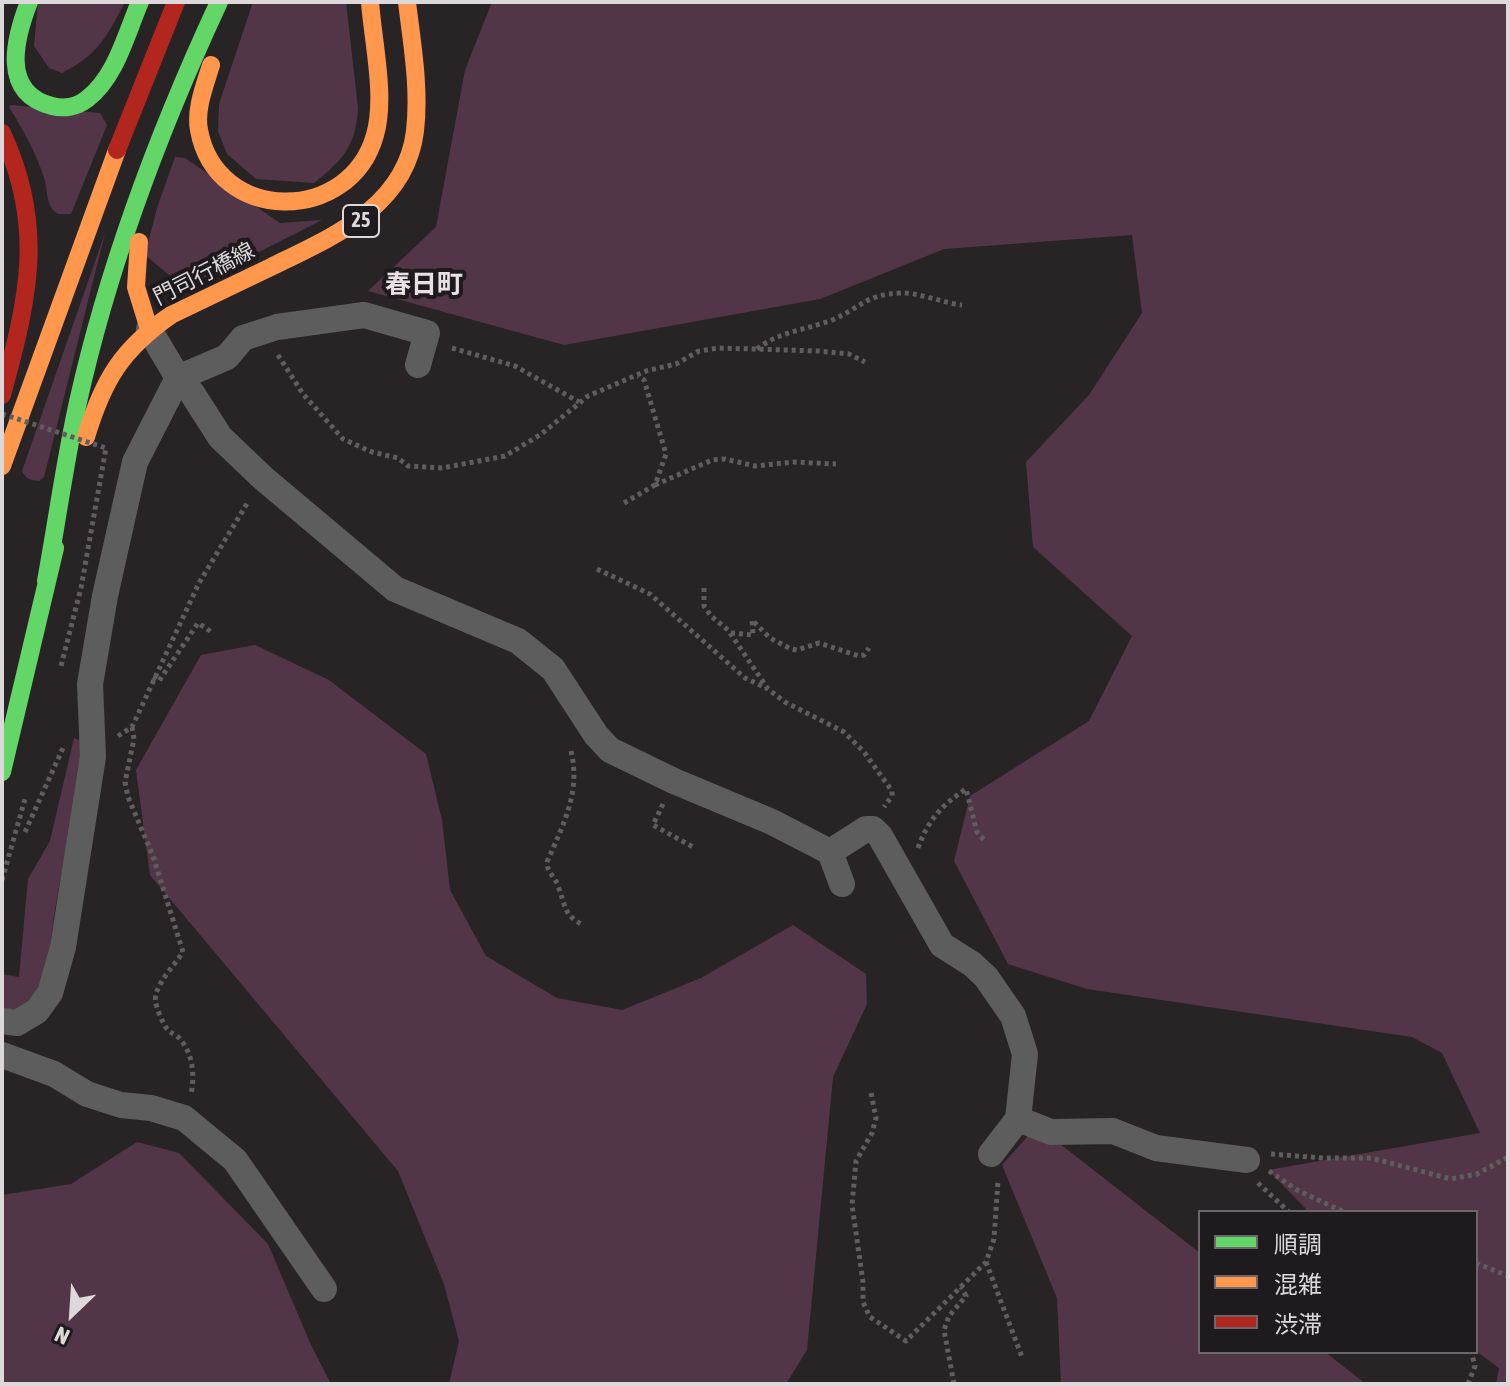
<!DOCTYPE html>
<html>
<head>
<meta charset="utf-8">
<style>
	body { margin:0 }
	#map { position:relative; width:1510px; height:1386px; overflow:hidden; background:#282426; font-family:"Asap Condensed","Noto Sans JP",sans-serif }
	canvas { display:block }
	.frame { position:absolute; inset:0; border:4px solid #ddd9db; pointer-events:none }
	.legend { position:absolute; left:1198px; top:1210px; width:280px; height:144px; box-sizing:border-box; background:#1f1a1d; border:2px solid #6b6669; margin:0; padding:10px 14px; list-style:none; font-size:24px; color:#ddd9db }
	.legend li { display:flex; align-items:center; gap:16px; height:40px }
	.legend b { width:40px; border:2px solid #6b6669 }
	.north { position:absolute; left:32px; top:1274px; width:80px; height:80px; -webkit-text-stroke:6px #1f1a1d; paint-order:stroke; rotate:205deg; font-size:22px; font-weight:700; line-height:32px; text-align:center; color:#ddd9db }
	.north::after { content:''; display:block; margin:auto; width:28px; height:36px; background:#ddd9db; clip-path:polygon(50% 0,100% 100%,50% 72%,0 100%) }
</style>
</head>
<body>
<div id="map">
<canvas width="1510" height="1386"></canvas>
<div class="frame"></div>
<ul class="legend">
<li><b style="height:10px;background:#63d668"></b>順調</li>
<li><b style="height:10px;background:#ff974d"></b>混雑</li>
<li><b style="height:10px;background:#b3261e"></b>渋滞</li>
</ul>
<div class="north">N</div>
</div>
<script>
const c = document.querySelector('canvas').getContext('2d');
c.lineJoin = 'round';
function paint(path, color) { c.fillStyle = color; c.fill(path, 'evenodd'); }
function strokePath(path, color, width, dash) { c.strokeStyle = color; c.lineWidth = width; c.lineCap = dash ? 'butt' : 'round'; c.setLineDash(dash || []); c.stroke(path); }
function drawText(font, color, halo, rows, align = 'center') {
  c.font = font + ' "Asap Condensed","Noto Sans JP",sans-serif'; c.lineWidth = 8; c.setLineDash([]); c.textBaseline = 'middle'; c.strokeStyle = halo; c.fillStyle = color; for (const [text, x, y, turn = 0] of rows) {
    c.save(); c.translate(x, y); c.rotate((+turn || 0) * Math.PI / 180); c.textAlign = isNaN(turn) ? turn : align; if (halo) c.strokeText(text, 0, 0); c.fillText(text, 0, 0); c.restore();
  }
}
const green = new Path2D(`
	M38 2H125C107 36 98 55 62 73L49 68 34 46Z
	M253 2H346L358 108C356 146 342 161 314 183L256 179 227 154 218 131 219 104Z
	M492 2H1508V1384H1496L1499 1368 1476 1351V1212H1309L1268 1170 1480 1133 1442 1053 1412 1037 1087 989 1008 964 954 861 970 796 1089 721 1132 636 1033 547 1026 462 1089 395 1142 313 1132 235 944 249 820 299 564 345 368 291 436 227 465 70Z
	M11 105 100 113 107 125 71 214H58C46 206 48 193 45 181 37 154 24 131 9 107Z
	M175 157 185 158 280 223 322 220 186 289 145 255 157 208Z
	M105 233 44 477 39 481C30 480 26 479 22 471Z
	M255 645 329 680 426 754 442 820 450 890 486 956 557 998 622 1010 701 978 793 925 866 974 867 1004 833 1077 807 1350 786 1384H449L459 1341 444 1284 398 1171 150 875 136 770 201 655Z
	M74 738 81 741 83 758 55 909 50 946 36 995 18 1009 2 1010V974L19 977 28 879 50 841Z
	M1037 1126 1200 1253V1352H1325L1366 1384H1061L1057 1298 1002 1165Z
	M137 1142 179 1153 268 1244 311 1345 331 1384H2V1195L71 1184Z`);
const path = new Path2D(`
	M452 348 515 366 579 402
	M757 349C780 331 806 330 832 320 861 308 865 294 901 293 916 292 944 303 962 305
	M278 355 303 394 343 439 372 452 398 458 408 466 442 468 505 456 540 435 588 396 646 371 676 364 699 351 719 348 818 351 849 354 865 362
	M655 485 712 460 725 459 755 466 794 462 836 464
	M624 503 655 485 666 454 644 380 638 376
	M597 569 650 594 745 678 768 689
	M704 588V606L711 616 728 630 768 689 785 702 844 732 864 752 892 791V796L884 807
	M731 633 753 635 752 620 770 638 791 649 797 650 819 643 859 656 864 655 869 648
	M153 677 159 681 198 623 213 633
	M132 727 134 739 125 782 128 797 153 856 183 952C174 966 161 978 156 994 153 1002 162 1022 167 1029 170 1033 173 1033 177 1036 193 1051 195 1074 191 1094
	M118 736 132 727 199 583 248 502
	M571 751C581 792 563 825 547 862 547 873 555 876 558 886 565 904 564 917 584 925
	M663 804 653 825 693 847
	M25 832 63 748
	M918 848C928 820 942 805 966 789L977 832 985 841
	M2 880 25 799
	M871 1093 876 1118 872 1133 856 1161 852 1205 863 1282V1302L870 1317 906 1341 986 1262 994 1239 998 1181
	M1271 1154 1323 1158H1371L1451 1179 1477 1174 1508 1157
	M1269 1171 1297 1190 1344 1212
	M1258 1183 1289 1212
	M986 1262 1022 1357
	M1476 1263 1508 1276
	M954 1384 944 1330 949 1316 966 1296 961 1287
	M1468 1384 1475 1366 1471 1352`);
const street = new Path2D(`
	M149 329 178 378 192 393 220 437 263 478 395 589 518 641 553 669 596 735 610 750 674 781 772 822 830 852 866 829H873L880 836 942 945 972 964 986 977 1013 1016 1025 1054 1018 1119 1051 1132 1113 1131 1156 1148 1247 1160
	M830 852 842 884
	M2 1021 17 1023 37 1011 50 993 63 947 93 757 90 684 105 596 135 462 178 378 227 357 243 338 277 327 364 315 427 333 418 365
	M2 1055 54 1074 87 1094 121 1105 151 1108 184 1118 235 1160 324 1289
	M991 1154 1018 1119`);
const fast = new Path2D(`
	M29 2C15 38 0 93 52 106 64 109 77 107 87 99 116 77 126 34 140 2
	M46 581C57 521 65 461 78 402 109 263 159 131 219 2
	M2 772 55 548`);
const slow = new Path2D(`
	M211 65C205 85 195 109 199 130 216 224 350 225 375 135 386 97 373 42 370 2
	M139 242 136 287 149 329
	M86 437C103 380 122 349 171 315 204 299 237 283 271 267 332 237 406 207 415 131 420 88 412 44 407 2
	M2 466 117 150`);
const jam = new Path2D(`
	M2 133C46 227 28 299 2 395
	M117 150 176 2`);
const pathBridge = new Path2D(`
	M2 414 106 448 81 588 61 666`);
const shields = [
	[361,221,36]
];
const shieldNames = [
	["25",361,221]
];
const streetNames = [
	["門司行橋線",204,274,-27]
];
const quarterNames = [
	["春日町",424,285]
];
paint(green, '#523648');
strokePath(path, '#5e5e5e', 5, [4, 4]);
strokePath(street, '#5c5d5c', 26);
strokePath(fast, '#63d668', 18);
strokePath(slow, '#ff974d', 18);
strokePath(jam, '#b3261e', 18);
strokePath(pathBridge, '#5e5e5e', 5, [4, 4]);
for (const [x, y, w] of shields) { const box = new Path2D(); box.roundRect(x - w / 2, y - 16, w, 32, 6); c.fillStyle = '#1f1a1d'; c.fill(box); strokePath(box, '#ddd9db', 2); }
drawText('bold 20px', '#ddd9db', null, shieldNames);
drawText('22px', '#ddd9db', '#1f1a1d', streetNames);
drawText('bold 26px', '#e8e0e4', '#1f1a1d', quarterNames);
</script>
</body>
</html>
